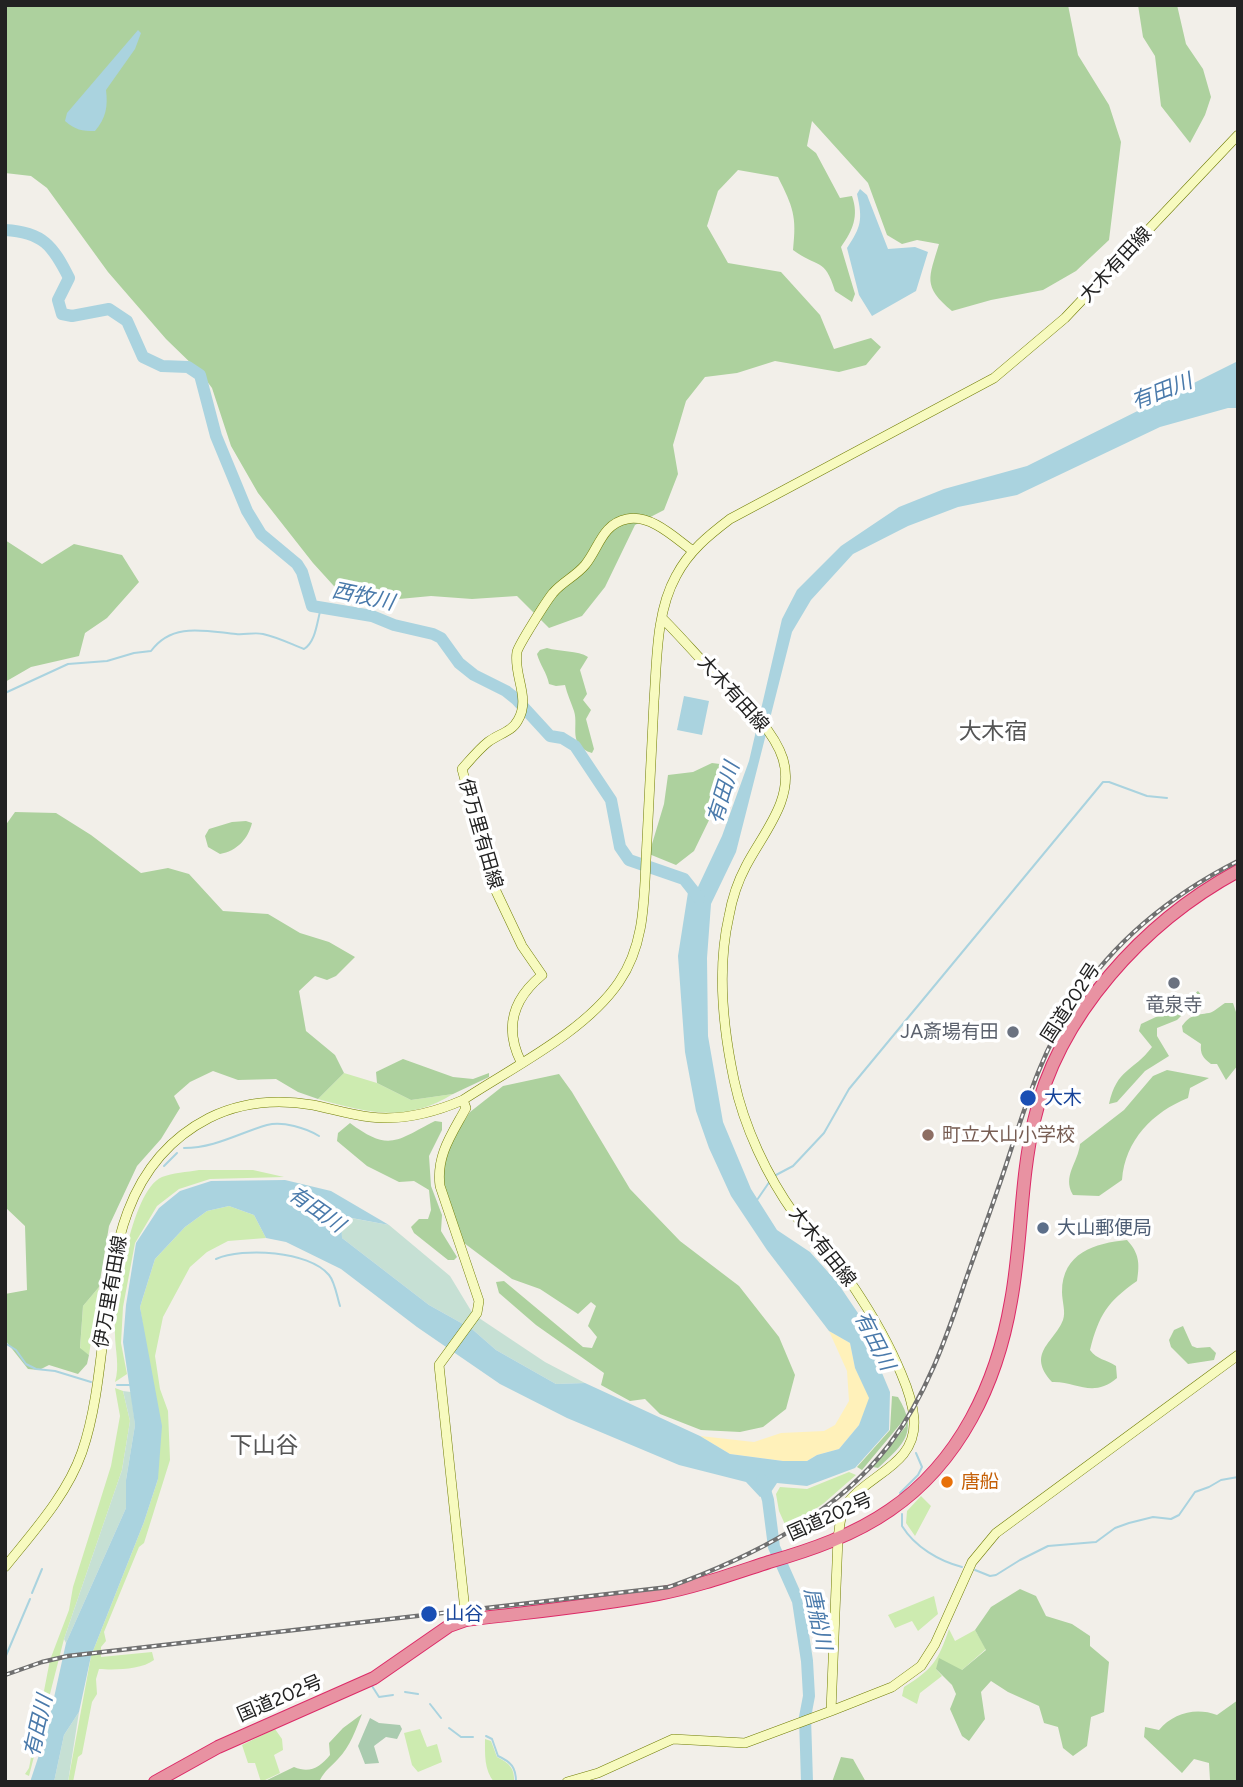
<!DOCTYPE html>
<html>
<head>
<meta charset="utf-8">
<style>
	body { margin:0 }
	#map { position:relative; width:1243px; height:1787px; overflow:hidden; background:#f2efe9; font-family:Figtree,sans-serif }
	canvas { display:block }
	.frame { position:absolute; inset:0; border:7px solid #222; pointer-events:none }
</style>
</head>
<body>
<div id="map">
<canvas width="1243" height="1787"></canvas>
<div class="frame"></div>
</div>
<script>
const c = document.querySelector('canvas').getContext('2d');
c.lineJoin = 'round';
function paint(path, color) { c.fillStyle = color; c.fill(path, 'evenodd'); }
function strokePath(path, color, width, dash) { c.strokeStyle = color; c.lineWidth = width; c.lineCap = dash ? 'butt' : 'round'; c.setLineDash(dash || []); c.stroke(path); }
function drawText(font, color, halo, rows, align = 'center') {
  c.font = font + ' Figtree,"Noto Sans JP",sans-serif'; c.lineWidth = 7; c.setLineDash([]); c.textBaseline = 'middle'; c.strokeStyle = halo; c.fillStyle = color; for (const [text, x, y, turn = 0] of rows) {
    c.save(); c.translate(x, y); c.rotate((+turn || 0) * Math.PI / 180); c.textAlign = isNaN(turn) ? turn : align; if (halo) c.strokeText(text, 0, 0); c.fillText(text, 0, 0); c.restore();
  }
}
const grass = new Path2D(`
	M344 1073 377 1083 411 1100 453 1094C406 1123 368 1113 318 1099Z
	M199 1170H253L284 1177 210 1179 179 1189 157 1206 135 1243 123 1307 121 1343 127 1374 115 1382C120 1366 115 1350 115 1334 115 1302 130 1191 162 1177 172 1173 187 1172 199 1170Z
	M229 1206 254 1215 266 1238 228 1241 207 1252 190 1267 163 1317 155 1356 160 1389 168 1411 170 1460 144 1543 139 1547 104 1632 106 1641 101 1647V1657L152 1652 154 1660C141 1670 114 1670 99 1669L96 1679 97 1694 92 1702 82 1754 78 1757 73 1782H68L91 1656 144 1522 158 1479 147 1354 140 1307 155 1259 185 1227 207 1211Z
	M99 1287 89 1355 80 1349 83 1306Z
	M115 1388 123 1391 130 1421 122 1470 64 1639 29 1776 25 1774 29 1768 50 1660 69 1610 73 1587 111 1466 120 1416Z
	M849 1472 856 1475 824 1503 787 1529 779 1511 776 1494 780 1487 807 1489Z
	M921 1496 931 1506 915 1536 906 1523 907 1511Z
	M934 1596 938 1614 918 1631 912 1621 895 1628 888 1615Z
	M949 1629 955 1641 975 1630 986 1649 962 1670 936 1669 942 1676 920 1693 917 1704 902 1696 904 1687C933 1669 938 1661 949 1629Z
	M275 1729 282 1739 283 1750 274 1755 280 1773 261 1782 255 1763H248L242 1745Z
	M420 1729 427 1747 437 1744 442 1762 418 1772 412 1765 404 1733Z
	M485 1739 491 1741 497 1757C509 1763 515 1768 514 1782H494C484 1770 485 1754 485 1739Z`);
const forest = new Path2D(`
	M5 5H1068L1078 55 1109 105 1121 142 1109 240 1076 271 1043 290 991 300 952 311C922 286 929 278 939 244L917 240 902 244 887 235 868 183 812 121 807 146 816 153 840 198 852 196C859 216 853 230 841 247L855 294 852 302 835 291C825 257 817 268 793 250 797 216 793 207 778 177L738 170 718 191 707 226 728 263 781 272 820 315 834 349 871 338 881 347 866 365 839 372 775 361 737 373 705 377 686 401 673 445 678 474 664 510 635 525 605 587 582 616 549 628 517 596 472 599 431 596 367 602 343 596 313 563 258 493 231 446 212 388 200 372 166 339 108 272 47 188 31 176 5 173Z
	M1138 5H1177L1186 44 1203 69 1211 97 1205 115 1190 143 1161 106 1155 56 1143 37Z
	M5 540 42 564 74 544 122 555 139 582 107 618 85 633 79 656 31 667 5 682Z
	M547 648C559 652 578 650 588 657L580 670 587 694 583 700 591 710 586 719 594 749 592 753C567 745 579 727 574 711 571 702 567 694 565 685L556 686 549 684C547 673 540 665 537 654L540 650Z
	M712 763 728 765 731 775 694 851 676 865 649 854 664 804 668 775 693 772Z
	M15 812 56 813 91 835 141 873 168 868 189 874 223 911 268 914 300 933 329 942 355 957 336 976 327 980 315 976 299 991 306 1031 335 1055 344 1073 318 1099 298 1092 276 1079 238 1080 213 1071 190 1082 174 1096 180 1108 161 1139 137 1166 109 1226 99 1287 83 1306 80 1348 89 1355 87 1364 78 1374 49 1365 39 1370 28 1369 5 1340V1294L27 1290 25 1226 5 1207V826Z
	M246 821 252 823C248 839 237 851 220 854L208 847 205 836 209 829 232 822Z
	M1198 991 1202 996 1201 1004 1187 1010 1177 1020 1157 1028V1036L1169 1056 1145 1071 1117 1102 1109 1104C1117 1068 1133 1072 1152 1047L1139 1031 1141 1024 1175 1008Z
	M1225 1003H1233L1238 1018V1065L1226 1080 1217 1064H1211C1203 1058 1200 1054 1201 1044L1183 1032 1182 1026C1191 1014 1196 1015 1209 1013 1214 1012 1220 1006 1225 1003Z
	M403 1059 453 1077 473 1079 489 1073V1077L453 1094 411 1100 377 1083 376 1072Z
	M1167 1070 1209 1078 1190 1088 1188 1098C1153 1112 1125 1140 1122 1180L1099 1196 1073 1195C1062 1176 1078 1163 1080 1144L1124 1110 1153 1076Z
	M559 1074 572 1092 630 1189 680 1241 739 1286 779 1337 795 1375 786 1409 763 1427 740 1432 701 1430 660 1414 645 1399 630 1401 601 1385 604 1373 536 1325 499 1293 496 1282 504 1281 583 1347 592 1348 597 1337 588 1326 596 1306 591 1302 578 1314 540 1289 512 1279 464 1243 443 1191 442 1170 452 1138 470 1112 503 1086Z
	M435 1121 442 1122V1130L429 1156 431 1186 442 1215 441 1231 457 1257 454 1260H448L414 1233 411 1227 419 1219H428L431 1210 429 1190 414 1181 399 1182 367 1166 337 1141 338 1133 350 1123C389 1152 396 1141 435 1121Z
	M1127 1240C1139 1253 1140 1263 1137 1281 1107 1302 1099 1315 1090 1350 1097 1360 1106 1359 1116 1366L1117 1378C1092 1399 1077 1381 1052 1382 1026 1353 1054 1343 1063 1320 1066 1312 1062 1301 1062 1292 1062 1253 1095 1243 1127 1240Z
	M1183 1326 1192 1346 1197 1348 1210 1347 1216 1353 1214 1360 1188 1364 1171 1347 1169 1340 1174 1330Z
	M892 1396 898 1397C919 1432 904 1444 878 1468L873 1467 906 1426 902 1422 862 1470 857 1467 890 1430Z
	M1020 1589 1036 1596 1046 1616 1072 1624 1090 1636V1646L1109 1662 1104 1712 1091 1717 1087 1746 1073 1756 1063 1748 1058 1727 1044 1723 1039 1706 1008 1692 991 1681 981 1692 985 1719 969 1741 962 1736 950 1709 956 1694 952 1685 936 1669 939 1658 962 1670 986 1650 975 1630 991 1607Z
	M1238 1700V1782L1210 1780 1209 1763 1194 1759 1182 1773 1144 1737 1145 1727 1159 1730C1173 1713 1196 1707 1217 1715Z
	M362 1714C356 1729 350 1747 338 1759 331 1767 325 1770 320 1780L263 1782 294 1767C310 1774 320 1767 330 1755L329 1743 343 1728Z
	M841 1757 853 1759 866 1782H832Z`);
const wetland = new Path2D(`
	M340 1216 389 1225 450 1276 473 1314 545 1362 585 1383 556 1384 496 1350 472 1329 429 1305 342 1238Z
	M123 1391 131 1392 135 1425 126 1480V1508L66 1643 64 1639 122 1470 130 1421Z
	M79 1712 68 1782H54L64 1735Z`);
const sand = new Path2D(`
	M829 1331 850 1343 855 1368 870 1398 859 1425 839 1449 817 1455 807 1461H783L730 1454 700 1436 754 1442 781 1433 824 1431 835 1425 849 1401 847 1371Z`);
const cemetery = new Path2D(`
	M370 1718 379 1723 400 1725 402 1729 397 1739 386 1737 374 1746 379 1763 365 1764 358 1746Z`);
const water = new Path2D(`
	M138 30 141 33 135 49 106 90C108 107 106 118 95 131 82 131 75 130 65 121L67 113Z
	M860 189 867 195 888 249 915 247 928 252 916 291 872 316 859 295 847 248C861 227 863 220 857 194Z
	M1238 361V408H1228L1160 427 1017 495 958 507 908 526 853 554 811 600 792 632 736 852 711 904 707 958 708 1036 723 1122 751 1189 777 1230 810 1252 837 1282 870 1331 877 1361 890 1392 889 1430 855 1468 807 1486 777 1483 771 1492 760 1497 746 1482 679 1465 567 1418 500 1384 417 1327 341 1269 286 1242 266 1238 254 1215 229 1206 207 1211 185 1227 155 1259 140 1307 162 1426 158 1479 144 1522 91 1656 79 1712 64 1735 54 1782H30L46 1734 66 1643 126 1508V1480L135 1425 123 1342 126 1305 136 1243 159 1208 180 1191 211 1181 285 1180 331 1191 389 1225 341 1216 342 1238 429 1305 472 1329 496 1350 556 1384 585 1383 700 1436 730 1454 783 1461H807L817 1455 839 1449 859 1425 869 1398 855 1368 850 1343 829 1331 767 1250 731 1196 709 1148 696 1111 685 1052 678 956 689 886 698 887 722 836 749 761 782 619 797 590 841 546 899 507 944 489 1027 466Z
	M684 696 709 701 702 735 677 730Z`);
const stream = new Path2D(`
	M5 693 68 664 107 661 134 653 151 651C172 622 205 631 236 634 245 635 254 632 263 634 277 637 291 644 304 649 316 642 317 621 321 608
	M184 1148C215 1148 239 1133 267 1125 283 1121 306 1128 319 1136
	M164 1166 177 1153
	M776 1175 793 1166 824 1133 849 1089 1103 782H1109L1147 796 1167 798
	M757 1200 770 1181
	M216 1259C243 1247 309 1251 329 1275 335 1282 337 1297 340 1306
	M5 1343 16 1350 26 1364 36 1369 55 1371 91 1382
	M117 1385H130
	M900 1493 918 1475 922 1467 916 1453
	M902 1514V1526C915 1547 939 1561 962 1567
	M975 1570 990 1576 996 1575 1020 1560 1048 1546 1096 1542 1115 1528 1129 1523 1153 1517 1171 1519 1179 1515 1195 1492 1209 1487 1221 1480 1238 1477
	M32 1593 42 1569
	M5 1658 30 1599
	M372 1686 379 1697 393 1695
	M405 1692 418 1694
	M430 1704 441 1718
	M449 1728 461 1737H473
	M486 1736 492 1739 498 1756C511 1762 516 1767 516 1782`);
const river = new Path2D(`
	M5 230C43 232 53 246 69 278L58 300 62 314 72 316 109 309 127 321 143 357 162 366 188 367 200 375 216 436 247 511 261 534 297 564 302 572 312 606 372 616 394 625 433 634 441 638 459 663 474 675 506 691 516 699 550 736 562 738 575 746 611 800 620 847 629 860 684 879 699 898
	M762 1480 768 1500 774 1547 798 1601 807 1661 809 1696 805 1717 807 1782`);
const secondary = new Path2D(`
	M521 1062C504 1028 513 999 542 975L522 946 494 887 462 769C470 760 479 749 488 742 498 734 512 732 518 720 531 698 513 675 517 652 518 646 547 600 553 593 562 582 576 576 585 565 599 548 602 524 627 519 651 514 675 538 693 551
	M463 1100 466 1108C452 1134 436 1155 440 1186L479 1301 477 1313 439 1365 466 1620
	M5 1567C33 1532 67 1495 82 1452 120 1342 84 1182 209 1118 241 1102 278 1099 313 1105 332 1109 351 1115 370 1117 403 1121 433 1113 463 1100 513 1067 585 1032 619 982 644 946 644 903 646 860 649 807 651 754 654 701 657 660 656 612 676 576 689 551 709 535 730 519L994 378 1065 318 1238 135
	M831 1711 892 1687 921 1666 935 1644 972 1562 996 1533 1238 1355
	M567 1782 598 1773 673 1739 745 1743 831 1711 838 1538C840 1525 840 1513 848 1502 871 1473 917 1464 914 1419 913 1404 907 1387 901 1373 889 1344 873 1316 855 1289 837 1263 814 1240 795 1215 767 1176 744 1127 734 1080 723 1028 717 968 729 916 732 899 738 881 746 866 763 833 795 799 783 759 772 724 731 692 706 665 692 650 678 634 663 619`);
const highway = new Path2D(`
	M155 1782 218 1747 374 1678 449 1626 466 1620C530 1612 595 1606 658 1594 696 1587 732 1574 769 1562 811 1550 854 1535 890 1510 960 1462 997 1383 1011 1301 1022 1242 1020 1180 1034 1121 1058 1015 1144 922 1238 871`);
const rail = new Path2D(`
	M5 1675 42 1662 68 1656 669 1587C752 1557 834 1516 889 1445 926 1396 946 1339 965 1282 979 1242 994 1202 1007 1162 1025 1107 1042 1050 1075 1001 1115 940 1173 894 1238 861`);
const markers = [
	[1174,983,7,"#6b7280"],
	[1013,1032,7,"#6b7280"],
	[1028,1098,9,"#1a4fb4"],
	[928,1135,7,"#8d6e63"],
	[1043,1228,7,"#5c6f8a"],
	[947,1482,7,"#e8710a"],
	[429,1614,9,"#1a4fb4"]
];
const streetNames = [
	["大木有田線",1116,265,-47],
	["大木有田線",733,694,48],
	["伊万里有田線",480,834,74],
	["国道202号",1071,1003,-57],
	["大木有田線",822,1247,52],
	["伊万里有田線",111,1292,-80],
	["国道202号",830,1517,-24],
	["国道202号",280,1699,-23]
];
const worshipNames = [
	["竜泉寺",1174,1005],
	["JA斎場有田",999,1032,"right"]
];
const transitNames = [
	["大木",1044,1098],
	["山谷",445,1614]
];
const educationNames = [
	["町立大山小学校",942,1135]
];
const serviceNames = [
	["大山郵便局",1057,1228]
];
const foodNames = [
	["唐船",961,1482]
];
const waterNames = [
	["有田川",1162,392,-21],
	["西牧川",363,597,12],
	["有田川",724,793,-73],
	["有田川",316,1210,35],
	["有田川",874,1341,63],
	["唐船川",817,1619,78],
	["有田川",39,1726,-77]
];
const quarterNames = [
	["大木宿",993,732],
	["下山谷",264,1446]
];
paint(grass, '#cdebb0');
paint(forest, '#add19e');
paint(wetland, '#c6e0d4');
paint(sand, '#fff1ba');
paint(cemetery, '#aacbaf');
paint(water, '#aad3df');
strokePath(stream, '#aad3df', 2);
strokePath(river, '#aad3df', 12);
strokePath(secondary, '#707d05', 10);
strokePath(highway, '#dc2a67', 14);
strokePath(secondary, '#f7fabf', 9);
strokePath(highway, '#e892a2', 12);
strokePath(rail, '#707070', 4.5);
strokePath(rail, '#fff', 2, [5]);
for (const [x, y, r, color] of markers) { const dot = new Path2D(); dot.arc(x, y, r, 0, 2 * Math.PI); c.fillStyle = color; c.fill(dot); strokePath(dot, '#fff', 2.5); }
drawText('19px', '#222', '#fff', streetNames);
drawText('19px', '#5b616d', '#fff', worshipNames);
drawText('19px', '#164399', '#fff', transitNames, 'left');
drawText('19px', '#785e54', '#fff', educationNames, 'left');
drawText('19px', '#4e5e75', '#fff', serviceNames, 'left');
drawText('19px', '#c56008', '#fff', foodNames, 'left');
drawText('italic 21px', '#4a7aab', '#fff', waterNames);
drawText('23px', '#555', '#fff', quarterNames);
</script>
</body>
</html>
